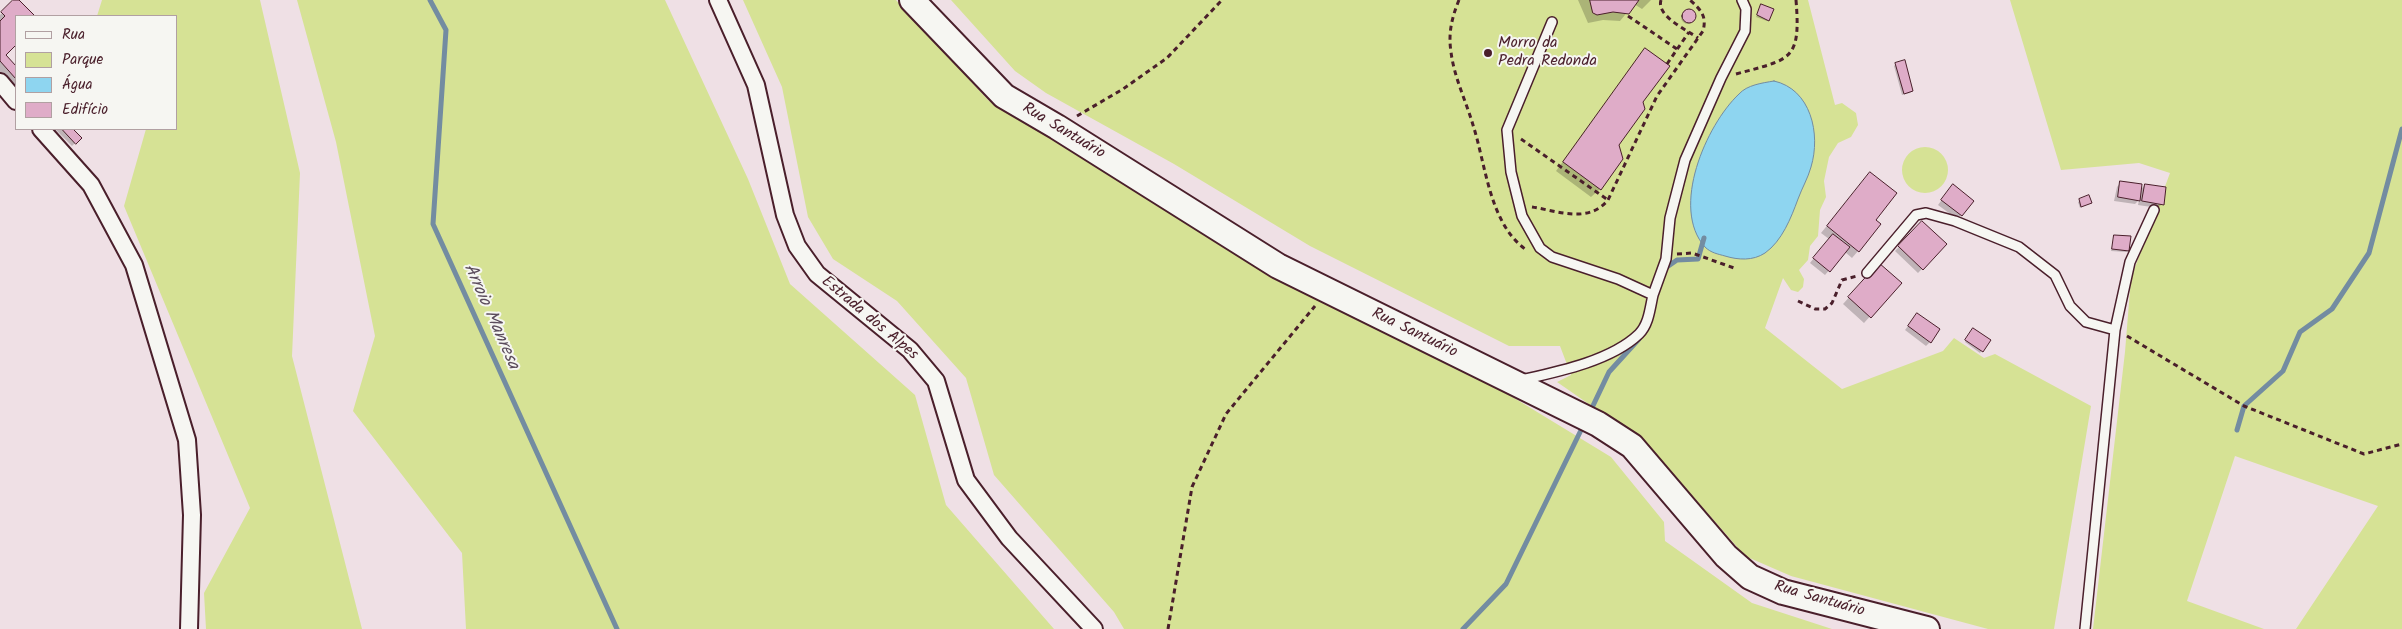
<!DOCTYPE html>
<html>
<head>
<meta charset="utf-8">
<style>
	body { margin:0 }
	#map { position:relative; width:2402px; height:629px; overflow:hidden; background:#efe0e5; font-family:Kalam,sans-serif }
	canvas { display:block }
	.legend { position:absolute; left:15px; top:15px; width:162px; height:115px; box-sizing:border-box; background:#f6f6f2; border:1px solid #b1a0a2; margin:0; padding:6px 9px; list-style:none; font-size:15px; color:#4a1f2b }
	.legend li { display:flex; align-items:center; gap:10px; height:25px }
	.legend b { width:25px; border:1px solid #b1a0a2 }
</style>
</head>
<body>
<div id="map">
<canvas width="2402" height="629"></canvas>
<ul class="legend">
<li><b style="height:6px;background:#f6f6f2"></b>Rua</li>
<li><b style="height:14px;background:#d6e295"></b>Parque</li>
<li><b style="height:14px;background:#8ed5f0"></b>Água</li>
<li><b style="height:14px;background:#dfacc8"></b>Edifício</li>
</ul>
</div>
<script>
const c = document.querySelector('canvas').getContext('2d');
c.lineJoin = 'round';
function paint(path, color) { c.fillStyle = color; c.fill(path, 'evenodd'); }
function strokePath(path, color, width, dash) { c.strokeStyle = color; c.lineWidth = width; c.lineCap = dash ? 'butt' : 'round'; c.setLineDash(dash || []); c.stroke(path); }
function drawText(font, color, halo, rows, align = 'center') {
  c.font = font + ' Kalam,sans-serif'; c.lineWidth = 4; c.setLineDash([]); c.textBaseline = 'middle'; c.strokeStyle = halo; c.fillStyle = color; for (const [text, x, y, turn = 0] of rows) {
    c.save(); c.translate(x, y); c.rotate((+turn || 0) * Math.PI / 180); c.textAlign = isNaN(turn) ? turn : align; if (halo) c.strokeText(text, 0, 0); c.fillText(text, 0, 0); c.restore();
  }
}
const green = new Path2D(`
	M102 0H260L300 173 292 356 362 629H206L204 593 250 508 124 206 146 129H176V16H97Z
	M297 0H665L748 179 790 284 915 395 946 505 1054 629H466L462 553 353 411 375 336 336 142Z
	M743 0H896L989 101 1292 285 1483 379 1611 457 1664 522 1665 541 1752 603 1832 629H1124L1114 612 994 475 966 378 897 301 833 259 808 217 782 87Z
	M951 0H1808L1835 105 1842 103 1856 113 1858 125 1851 137 1838 143 1829 157 1824 181 1826 197 1820 210 1818 236 1810 246 1808 260 1799 270 1804 279 1803 287 1798 292 1791 290 1783 278 1765 328 1842 389 1943 351 1954 338 1984 358 1995 354 2091 406 2054 629H1988L1791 576 1745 556 1648 445 1557 382 1571 375 1560 346H1509L1310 246 1174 164 1046 93 1015 71Z
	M2010 0H2402V629H2296L2378 506 2235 456 2187 601 2264 629H2093L2125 352 2131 278 2170 173 2139 163 2061 170Z
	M1902 170a23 23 0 1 1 46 0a23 23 0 1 1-46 0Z`);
const water = new Path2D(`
	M1774 81C1811 89 1821 134 1811 167 1808 178 1802 188 1798 199 1791 218 1782 241 1765 253 1753 261 1738 260 1725 256 1718 254 1711 253 1705 247 1670 208 1706 125 1739 94 1747 85 1762 83 1774 81Z`);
const shadow = new Path2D(`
	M15 0 33 16H16V44L4 55 16 67V92L0 74V15Z
	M1578 0H1651L1642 9 1634 4 1620 21 1603 20 1588 23Z
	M1762 6 1768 20 1767 21 1756 17Z
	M1681 17a7 7 0 1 1 14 0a7 7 0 1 1-14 0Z
	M1645 50 1642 102 1618 145 1600 189 1591 197 1556 171Z
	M1896 64 1912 91 1910 93 1902 95 1894 66Z
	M55 129H72L80 138 72 146Z
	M1870 173 1874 220 1858 251 1852 258 1845 252 1825 275 1810 263 1829 239 1821 233Z
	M2121 182 2140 190 2145 185 2162 204 2158 208 2138 205 2139 200 2135 204 2114 201 2117 187Z
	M1949 190 1961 215 1957 219 1938 205Z
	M2088 196 2090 203 2080 208 2078 202Z
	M1922 223 1945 245 1918 273 1895 251Z
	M2115 236 2128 251 2126 252 2111 251Z
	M1873 271 1900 283 1864 323 1843 304Z
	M1914 318 1930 342 1926 346 1905 330Z
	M1972 331 1989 341 1980 353 1965 342Z`);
const stream = new Path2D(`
	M430 0 446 30 433 224 617 629
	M1664 269 1677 260 1698 259 1704 238
	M1590 412 1609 372 1639 339
	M2237 430 2244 406 2283 371 2300 332 2332 309 2369 253 2402 129
	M1463 629 1506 584 1584 424`);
const building = new Path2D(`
	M13 0H19L35 16H16V45L6 55 16 66V79L0 61V21L5 16 1 12Z
	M1590 0H1639L1629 14 1613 12 1597 15 1593 13Z
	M1761 4 1774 9 1769 21 1757 15Z
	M1682 16a7 7 0 1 1 14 0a7 7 0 1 1-14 0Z
	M1645 48 1670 66 1643 102 1645 109 1619 145 1623 159 1601 190 1563 162Z
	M1905 60 1913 91 1904 94 1895 63Z
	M62 129H73L82 138 76 144Z
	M1870 172 1897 193 1876 220 1881 224 1859 252 1827 226Z
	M2120 181 2142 184 2140 201 2118 197Z
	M1953 184 1974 201 1962 216 1941 200Z
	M2145 184 2166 187 2164 205 2142 201Z
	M2089 195 2092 203 2081 207 2079 199Z
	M1922 221 1947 244 1923 270 1898 246Z
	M1833 234 1850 247 1830 272 1813 258Z
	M2114 235 2131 236 2129 251 2112 249Z
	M1879 263 1902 283 1871 318 1848 297Z
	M1917 313 1940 329 1931 343 1908 326Z
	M1973 328 1991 340 1983 352 1965 340Z`);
const path = new Path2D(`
	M1459 0C1452 17 1448 33 1451 52 1454 77 1466 101 1473 125 1486 165 1489 222 1525 249
	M1661 0C1656 16 1687 30 1698 38
	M1628 16 1677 49
	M1667 64 1689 32
	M1736 74C1791 59 1801 61 1796 0
	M1077 116 1123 89 1167 58 1222 0
	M1521 139 1608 200
	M1532 207C1558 211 1588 224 1608 200L1657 96 1703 31C1707 16 1701 10 1690 0
	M1677 254 1692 253 1734 268
	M1798 301 1815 309H1825L1832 303 1842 280 1857 276
	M2127 336 2244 406 2364 454 2402 444
	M1168 629 1192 487 1226 414 1315 306`);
const lane = new Path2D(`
	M1867 273 1916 215 1926 213 1955 221 2019 247 2055 275 2070 306 2086 322 2115 330
	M1653 295 1666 259 1670 218 1685 160 1721 78 1745 31 1746 9 1742 0
	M1521 380C1557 372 1611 361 1639 334 1649 324 1650 308 1653 295L1618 279 1552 257 1540 248 1522 216 1511 172 1507 130 1552 22
	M2085 629 2115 330 2130 262 2154 210`);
const street = new Path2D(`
	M718 0 756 85 785 215 797 246 817 274 910 350 936 381 966 480 1009 538 1094 629
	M0 82 16 101
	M41 129 91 185 134 265 187 440 192 515 189 629`);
const secondary = new Path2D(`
	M912 0 1004 96 1057 127 1278 266 1598 424 1632 446 1726 556 1750 577 1783 592 1927 629`);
const markers = [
	[1488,53,5,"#4a1f2b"]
];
const poiNames = [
	["Morro da",1498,44],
	["Pedra Redonda",1498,62]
];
const streetNames = [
	["Rua Santuário",1063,132,31],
	["Estrada dos Alpes",869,319,40],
	["Rua Santuário",1414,334,26],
	["Rua Santuário",1819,600,16]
];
const waterNames = [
	["Arroio Manresa",490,317,66]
];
paint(green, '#d6e295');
paint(water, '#8ed5f0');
strokePath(water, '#738ca1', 1);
paint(shadow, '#0003');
strokePath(stream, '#738ca1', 5);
paint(building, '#dfacc8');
strokePath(building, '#4a1f2b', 1);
strokePath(lane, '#4a1f2b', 12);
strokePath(street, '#4a1f2b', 20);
strokePath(secondary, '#4a1f2b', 28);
strokePath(path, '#4a1f2b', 3, [5, 4]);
strokePath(lane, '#f6f6f2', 9);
strokePath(street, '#f6f6f2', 16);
strokePath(secondary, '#f6f6f2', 24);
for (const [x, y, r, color] of markers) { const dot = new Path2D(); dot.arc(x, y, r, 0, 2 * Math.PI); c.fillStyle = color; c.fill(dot); strokePath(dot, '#f6f6f2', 2); }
drawText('16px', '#4a1f2b', '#f6f6f2', poiNames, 'left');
drawText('16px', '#4a1f2b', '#f6f6f2', streetNames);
drawText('italic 18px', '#5b4c5c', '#f6f6f2', waterNames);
</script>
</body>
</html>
